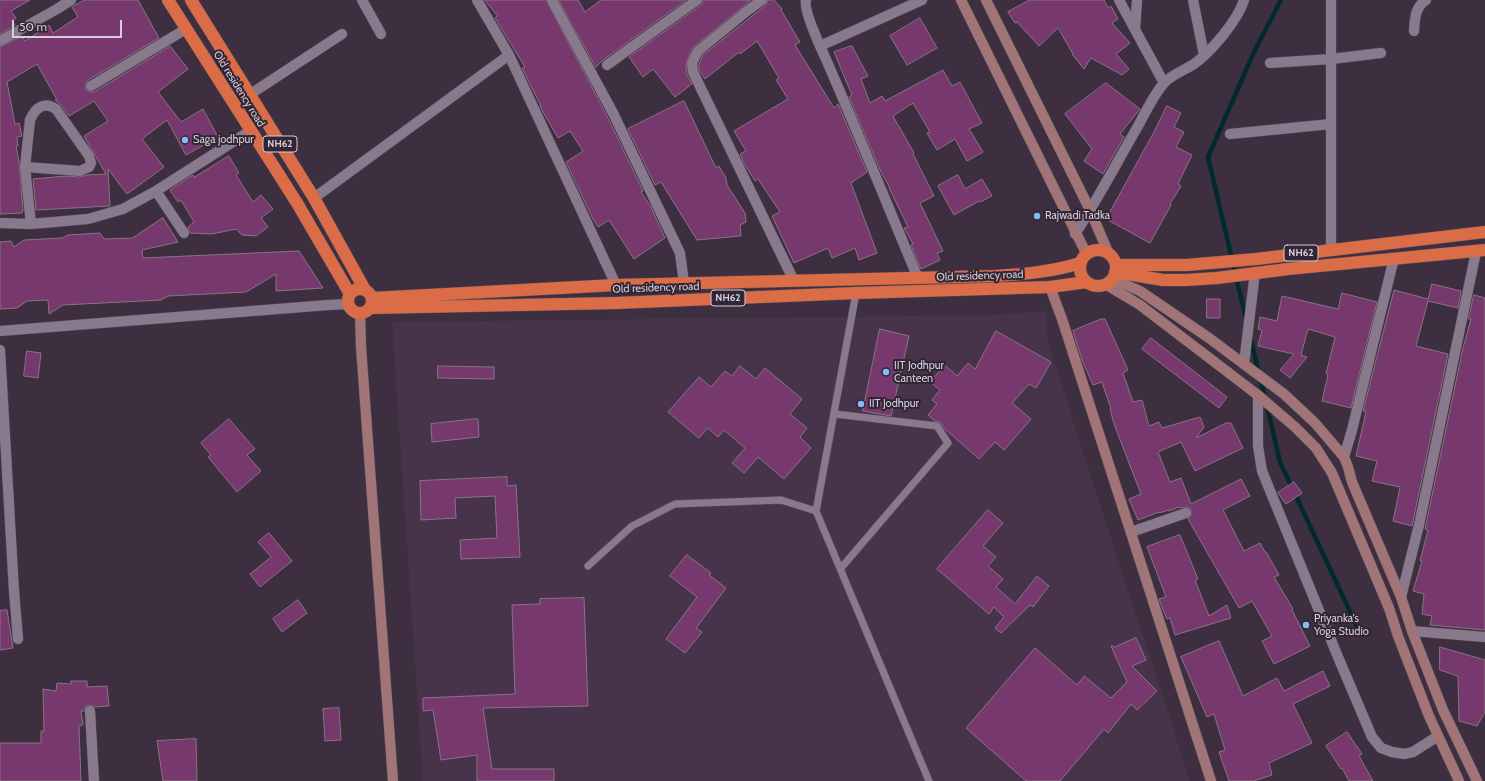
<!DOCTYPE html>
<html>
<head>
<meta charset="utf-8">
<style>
	body { margin:0 }
	#map { position:relative; width:1485px; height:781px; overflow:hidden; background:#3d2f3f; font-family:Cabin,sans-serif }
	canvas { display:block }
	.scale { position:absolute; left:12px; top:20px; width:110px; height:18px; box-sizing:border-box; border:2px solid #d6ced8; border-top:0; padding-left:5px; font-size:12px; line-height:14px; white-space:nowrap; color:#d6ced8; -webkit-text-stroke:3px #322535; paint-order:stroke }
</style>
</head>
<body>
<div id="map">
<canvas width="1485" height="781"></canvas>
<div class="scale">50 m</div>
</div>
<script>
const c = document.querySelector('canvas').getContext('2d');
c.lineJoin = 'round';
function paint(path, color) { c.fillStyle = color; c.fill(path, 'evenodd'); }
function strokePath(path, color, width, dash) { c.strokeStyle = color; c.lineWidth = width; c.lineCap = dash ? 'butt' : 'round'; c.setLineDash(dash || []); c.stroke(path); }
function drawText(font, color, halo, rows, align = 'center') {
  c.font = font + ' Cabin,sans-serif'; c.lineWidth = 4; c.setLineDash([]); c.textBaseline = 'middle'; c.strokeStyle = halo; c.fillStyle = color; for (const [text, x, y, turn = 0] of rows) {
    c.save(); c.translate(x, y); c.rotate((+turn || 0) * Math.PI / 180); c.textAlign = isNaN(turn) ? turn : align; if (halo) c.strokeText(text, 0, 0); c.fillText(text, 0, 0); c.restore();
  }
}
const built = new Path2D(`
	M1046 311 1048 344 1190 781H423L392 322 994 315Z`);
const stream = new Path2D(`
	M1246 319 1208 157 1254 52 1281 0
	M1250 336 1265 399
	M1267 406 1280 462 1361 635`);
const building = new Path2D(`
	M0 0H30L11 11 16 18 12 21 15 25 0 34Z
	M85 0H138L159 38 88 80 85 86 86 90 91 92H94L170 46 188 69 158 92 181 122 203 109 218 137 186 155 167 120 142 139 164 167 127 194 108 169 110 206 36 210 33 179 66 176 80 177 87 175 106 174 84 136 108 121 94 101 69 116 61 105 55 100H57L37 64 7 82 15 124 19 123 22 136 17 137 18 146H16L19 162 23 210 22 213 0 214V47L22 36 25 41 49 25 53 33 78 17 72 7Z
	M485 0H546L607 116 643 191 641 192 651 207 665 238 634 259 609 220 598 227 593 219 566 162 583 151 570 131 558 138 543 112 540 106H541L522 68 525 67 495 18 497 16Z
	M559 0H578L585 12 601 0H686L603 60 596 67Z
	M703 0H751L692 48 686 64 687 75 692 84 675 97 653 69 643 77 629 57 701 5Z
	M768 0H774L782 9 781 10 800 42 795 45 834 108 838 104 867 172 851 183 877 253 859 260 855 248 832 258 828 248 794 263 772 216 780 212 758 179 755 181 744 163 740 154 746 151 734 131 788 99 776 80 779 78 757 41 740 54 739 52 705 79 699 70V64L703 55 766 5Z
	M1030 0H1104L1108 8 1111 6 1118 19 1112 23 1130 43 1116 54 1129 69 1122 75 1091 58 1084 69 1072 54H1073L1058 28 1039 46 1017 22 1015 23 1008 12Z
	M920 18 937 48 907 65 890 36Z
	M852 46 868 76 861 79 870 103 882 96 885 101 943 70 952 86 960 82 982 123 969 129 983 152 967 161 955 139 937 150 927 133 930 132 913 103 893 116 914 153 913 154 934 196 920 203 943 251 937 253 940 260 921 269 911 245 913 244 904 228 908 227 889 188H890L881 172 849 97 852 95 834 52Z
	M1106 83 1140 109 1120 134 1124 137 1103 174 1084 161 1092 149 1065 114Z
	M684 101 716 168 719 166 726 178 727 185 745 213 746 222 740 225 741 236 697 240 661 182 655 185 628 129Z
	M1167 106 1181 113 1174 127 1184 132 1176 147 1192 155 1178 184 1181 186 1170 204 1171 205 1150 243 1106 219 1154 132Z
	M229 156 239 173 236 175 253 202 261 195 273 209 261 218 268 227 256 236 242 235 236 229 212 234 190 233 188 227 194 222 181 200 178 202 170 190 193 175 194 177Z
	M958 175 965 189 982 179 992 196 980 202 979 201 954 215 938 186Z
	M163 218 178 242 142 250 143 258 299 251 323 288 276 291V274L246 292 168 296 161 300 63 305 49 314 48 300 27 301 17 308 0 309V242L11 241 14 247 24 240 62 238 68 235 100 233 104 239 132 238Z
	M1432 284 1461 291 1458 308 1428 301 1416 346 1448 354 1412 526 1393 521 1400 487 1372 481 1377 461 1356 456 1366 412 1363 411 1394 290 1428 299Z
	M1342 293 1377 302 1351 408 1322 401 1328 375 1326 374 1335 337 1308 329 1301 355 1307 357 1290 378 1280 370 1294 354 1258 346 1262 330 1258 329 1260 317 1277 321 1282 296 1338 309Z
	M1474 295 1485 298V630L1430 625 1432 616 1422 614 1424 594 1413 591 1422 561H1420L1428 530 1425 529 1463 348 1471 319H1469Z
	M1207 299H1220V318H1207Z
	M1101 319H1105L1128 370 1123 373 1133 402 1142 400 1149 426 1159 422 1162 428 1200 417 1204 427 1196 438 1226 423H1231L1243 448 1195 471 1181 442 1158 452 1170 482 1181 478 1191 504 1241 479 1250 496 1223 510 1244 551 1260 543 1265 552H1266L1279 575 1274 577 1293 609 1292 610 1310 646 1274 664 1262 641 1272 636 1252 601 1239 608 1188 519 1192 514 1190 508 1187 507 1180 508 1179 507 1169 511V510L1159 513V512L1138 520 1129 499 1141 494 1114 424 1110 409H1111L1102 382 1093 385 1082 360 1073 331Z
	M880 329 909 336 891 416 863 411Z
	M996 331 1051 362 1036 388 1029 384 1012 403 1031 419 1004 450 995 442 979 459 945 429 940 422 935 421 928 415 937 404 932 400 940 390 930 382 945 365 957 376 968 363 975 369Z
	M1151 338 1227 397 1219 408 1142 349Z
	M27 351 41 353 38 378 24 376Z
	M438 366 494 367V379L438 378Z
	M740 366 756 379 765 368 802 399 790 414 807 428 800 437 811 448 784 479 758 457 744 473 732 463 745 448 724 430 718 437 708 428 699 438 668 412 699 377 711 387 725 371 732 376Z
	M229 419 255 449 247 455 261 471 237 492 208 457 211 455 201 443Z
	M478 419 479 437 432 442 431 424Z
	M507 477V486L516 485 520 557 461 559 460 540 497 538 495 496 455 498 456 518 421 520 420 481Z
	M1294 482 1302 493 1286 504 1278 493Z
	M988 510 1003 523 983 546 996 557 988 566 1003 579 996 587 1015 604 1037 576 1049 586 1033 607 1030 605 1001 633 995 628 1004 617 994 607 989 614 937 569Z
	M269 533 292 561 260 587 250 574 271 557 258 542Z
	M1180 535 1198 579 1195 580 1209 616 1227 605 1231 618 1175 635 1170 618 1167 619 1162 607 1159 599 1166 597 1147 547Z
	M687 555 711 573 709 575 726 588 696 628 702 632 685 653 666 639 697 597 670 576Z
	M584 598 588 706 483 708 492 769H554V781H477V755L441 760 433 710 423 711V698L515 694 512 605 540 604V599Z
	M298 600 307 613 282 632 273 619Z
	M7 610 13 648 0 650V611Z
	M1136 638 1146 660 1132 666 1157 691 1137 710 1131 704 1108 733 1104 729 1060 781H1026L966 728 1035 648 1077 685 1084 676 1111 698 1127 682 1111 646 1112 645 1114 647Z
	M1219 641 1243 696 1277 678 1284 691 1323 671 1330 686 1293 704 1312 743 1269 763 1272 775 1254 781H1229L1219 752 1225 750 1214 714 1207 717 1181 657Z
	M1440 647 1485 660V712L1477 726 1459 721 1458 676 1440 670Z
	M71 681H87V687L107 686 109 706 95 707 89 705 86 706 84 711H81L83 725 79 726 81 781H0V743H41V731H44L43 689 56 691 57 683 71 684Z
	M339 708 341 740 325 741 323 709Z
	M1347 732 1362 754 1359 756 1373 781H1349L1342 768 1341 769 1326 746Z
	M196 739 197 781H163L157 741Z`);
const lane = new Path2D(`
	M856 293 816 511 929 781
	M835 414 937 426 948 443 841 568
	M588 566 632 526 675 504 781 500 816 511`);
const street = new Path2D(`
	M362 0 381 34
	M477 0 509 55 616 285
	M552 0 613 113 680 253 684 283
	M762 0 747 11 698 51 692 63 693 72 794 281
	M806 0C803 10 820 46 825 57 857 130 887 204 918 278
	M1119 0 1164 83
	M1193 0 1204 55
	M1331 0V249
	M1135 30 1137 0
	M1414 31C1415 18 1415 7 1426 0
	M0 41 57 9 71 0
	M820 46 922 0
	M1270 63 1331 59 1381 53
	M607 65 697 0
	M91 86 186 29
	M249 95 342 34
	M1230 134 1331 124
	M25 167 80 171 89 167 91 163 89 156 56 109C44 101 35 108 30 120L25 167 31 224
	M156 191 184 233
	M314 198 509 55
	M0 223 31 224 88 219 123 209 156 191 250 131
	M1075 234C1098 199 1117 162 1138 126 1145 113 1156 91 1165 82 1173 74 1185 70 1194 64 1211 52 1238 20 1244 0
	M0 331 328 305 349 304
	M0 350 14 591 18 639
	M1244 364 1255 272
	M1258 395V446L1262 471 1338 657 1372 737 1381 748 1392 752 1404 754 1413 752 1438 736
	M1344 457 1352 430 1394 258
	M1131 532 1186 513
	M1401 597 1419 525 1476 252
	M1412 631 1485 637
	M90 711 94 781`);
const secondary = new Path2D(`
	M961 0 1086 253
	M986 0 1090 210 1108 252
	M1113 279 1140 291 1209 338 1284 394 1315 423 1344 457 1348 467 1352 482 1401 597 1412 631 1443 710 1477 781
	M1105 284 1140 305 1259 396 1295 427 1316 448 1332 473 1389 608 1398 636 1429 716 1459 781
	M1050 287 1062 319 1211 781
	M360 313 361 347 393 781`);
const highway = new Path2D(`
	M168 0 297 203 350 294
	M191 0 314 198 365 290
	M1080 268a18 18 0 1 1 36 0a18 18 0 1 1-36 0Z
	M1116 265H1187L1256 259 1485 232
	M1115 272 1163 280H1186L1217 278 1288 269 1485 250
	M348 301a12 12 0 1 1 24 0a12 12 0 1 1-24 0Z
	M372 298 616 285 995 276C1024 274 1052 272 1080 263
	M370 308 616 303 856 293 1050 287 1087 282`);
const markers = [
	[185,140,4,"#82bcfa"],
	[1037,216,4,"#82bcfa"],
	[886,372,4,"#82bcfa"],
	[861,404,4,"#82bcfa"],
	[1306,625,4,"#82bcfa"]
];
const shields = [
	[280,144,34],
	[1301,253,34],
	[728,298,34]
];
const shieldNames = [
	["NH62",280,144],
	["NH62",1301,253],
	["NH62",728,298]
];
const streetNames = [
	["Old residency road",239,89,58],
	["Old residency road",980,276,-2],
	["Old residency road",656,288,-2]
];
const poiNames = [
	["Saga jodhpur",193,140],
	["Rajwadi Tadka",1045,216],
	["IIT Jodhpur",894,366],
	["Canteen",894,379],
	["IIT Jodhpur",869,404],
	["Priyanka's",1314,619],
	["Yoga Studio",1314,632]
];
paint(built, '#47344a');
strokePath(stream, '#002a2b', 4.5);
paint(building, '#77386e');
strokePath(building, '#887484', 1);
strokePath(lane, '#594e5b', 8);
strokePath(street, '#594e5b', 11);
strokePath(secondary, '#594e5b', 11);
strokePath(highway, '#594e5b', 13);
strokePath(lane, '#89798c', 7);
strokePath(street, '#89798c', 10);
strokePath(secondary, '#a17578', 10);
strokePath(highway, '#da6c48', 12);
for (const [x, y, r, color] of markers) { const dot = new Path2D(); dot.arc(x, y, r, 0, 2 * Math.PI); c.fillStyle = color; c.fill(dot); strokePath(dot, '#322535', 1.5); }
for (const [x, y, w] of shields) { const box = new Path2D(); box.roundRect(x - w / 2, y - 8, w, 16, 3); c.fillStyle = '#322535'; c.fill(box); strokePath(box, '#d6ced8', 1); }
drawText('bold 10px', '#d6ced8', null, shieldNames);
drawText('11px', '#d6ced8', '#322535', streetNames);
drawText('11px', '#d6ced8', '#322535', poiNames, 'left');
</script>
</body>
</html>
